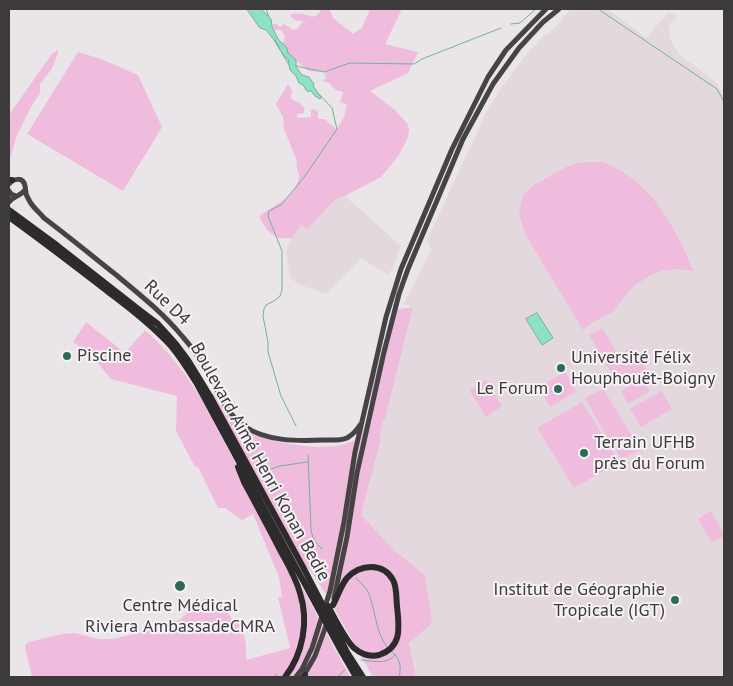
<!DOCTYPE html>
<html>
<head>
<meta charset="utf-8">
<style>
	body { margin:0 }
	#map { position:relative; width:733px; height:686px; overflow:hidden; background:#e9e5e8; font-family:"PT Sans",sans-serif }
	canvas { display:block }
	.frame { position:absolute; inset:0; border:10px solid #3c3a3b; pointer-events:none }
</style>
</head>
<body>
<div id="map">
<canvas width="733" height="686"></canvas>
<div class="frame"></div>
</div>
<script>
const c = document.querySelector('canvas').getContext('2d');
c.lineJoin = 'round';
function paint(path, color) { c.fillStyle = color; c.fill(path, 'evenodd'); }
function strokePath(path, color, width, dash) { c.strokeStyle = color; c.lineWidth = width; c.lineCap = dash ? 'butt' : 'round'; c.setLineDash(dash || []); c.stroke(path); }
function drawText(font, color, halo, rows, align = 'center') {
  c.font = font + ' "PT Sans",sans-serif'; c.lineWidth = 4; c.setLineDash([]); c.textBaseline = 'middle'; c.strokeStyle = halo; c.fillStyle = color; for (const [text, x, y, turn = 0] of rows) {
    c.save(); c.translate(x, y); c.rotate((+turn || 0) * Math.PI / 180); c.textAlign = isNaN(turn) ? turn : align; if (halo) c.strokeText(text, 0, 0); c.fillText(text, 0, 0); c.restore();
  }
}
const built = new Path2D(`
	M571 9H605L609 10 646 38 669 12 677 17 669 25 670 39 674 47 681 56 715 81 724 97V677H416L409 643 425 575 395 551 361 515 381 439 379 438 383 420H385L413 307 404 304 431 250 427 240 487 111 503 85 527 54 546 33 548 35Z
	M345 196 401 246 392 269 388 275 361 258 326 294 300 285 290 278 286 251 292 238 301 225 307 228 336 199Z`);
const green = new Path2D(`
	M322 9H329L333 18 353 34 362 28 370 9H405H402L385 44 418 52 408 73 370 91 395 110 407 123 409 129 408 137 399 155 381 177 345 196 336 199 307 229 301 225 292 238C288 238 283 239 279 238 270 235 262 224 259 216 273 206 296 197 299 177 299 171 295 167 297 161L284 129 283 117 276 104 288 84 292 91 291 99 300 103 304 108V113L297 114V118L311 117V110L314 109 318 112V119H325L332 126 337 129 344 117 347 105 340 102 343 92 336 90 329 83 322 81 326 78 324 72 308 71 288 53 287 48 283 44 285 36 281 30H275L272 27 273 24H276L280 27 284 24 294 30 298 28 303 21C297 21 293 20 290 15 298 12 304 14 312 17L317 15Z
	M58 49V53L51 70 40 84V93L31 107 17 135 11 156 9 159V115L51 55Z
	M78 52 101 59 138 75 162 127 123 191 27 134Z
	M590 162C594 162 598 162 602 162 610 164 616 168 623 172 659 195 677 233 694 271L676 269 662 271 650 275 633 287 612 312 592 323 583 330 525 234 519 214 522 198 526 192 534 185 566 167 578 163Z
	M413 307 385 420H383L379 438 381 439 361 515 395 551 425 575 432 623 409 643 416 677H373L326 594 310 570 306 568 211 395 215 393C222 404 227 416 237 424 257 442 342 459 360 435 369 423 370 395 374 380 380 356 387 333 394 310Z
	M86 322 125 353 145 330C169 351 187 375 203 402L350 677H32L25 647 26 644 29 642 62 634 75 633 98 639H112L166 627 182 618 188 612 193 605 208 597 209 601C223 603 226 609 233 621L237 619C245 633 247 644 246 660L290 648 278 597H282L279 577 253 514 242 520 225 508H218L198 467H195L176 431 177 396 111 379 95 360 85 350 73 342Z
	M602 328 617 353 604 360 589 335Z
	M632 347 646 370 620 386 605 363Z
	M565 372 576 391 550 407 539 387Z
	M642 379 650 391 628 404 621 391Z
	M486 380 502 406 486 417 469 390Z
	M603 389 641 450 621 459 604 432 585 398Z
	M662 391 672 409 641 427 630 409Z
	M582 402 619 462 574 488 537 428Z
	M711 511 724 534V536L712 543 698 519Z`);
const water = new Path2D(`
	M247 9H261L271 19 272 27 278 39 287 48 288 53 296 60V67L302 75 309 77 314 84 313 86 321 97 320 99 315 96 310 90 309 92 306 90 304 86 299 83 296 76 290 70 288 59 283 55 274 40 266 30 260 28Z
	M537 313 553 338 542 345 526 319Z`);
const stream = new Path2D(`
	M266 9 269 17
	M598 9 717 89 724 102
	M511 24 520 23 536 9
	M275 40 280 49
	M282 53 289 65
	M296 66 324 72 350 63 414 64 422 59 501 28
	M296 426 281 396 268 352V342L263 316 264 309 266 305 274 301 280 296 282 290V251L268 216 269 211 282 204 305 176 337 129 332 108 318 93
	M308 455 311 529C312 537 315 543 322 549
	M259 473 280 466 307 462
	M356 578C360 582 364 586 367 590 376 607 374 630 387 647
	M391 651C400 658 402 667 399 677
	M361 660C373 661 387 665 395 655
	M274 677 277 674
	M337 677 345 670`);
const major = new Path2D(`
	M9 184C13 179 23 176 25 186 26 190 25 194 28 198 31 206 38 211 44 218 68 236 91 255 115 274 139 294 162 312 182 336 193 348 202 362 210 376 219 394 227 414 244 426 267 442 298 441 324 440 332 440 340 441 347 438 352 435 357 430 360 425
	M9 191 11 194 16 196
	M9 202C15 195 20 197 25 190
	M334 598 347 537 357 473 384 352 399 294 408 269 463 139 493 84 519 48 543 22 559 9
	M296 677 302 669 312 648 330 591 344 522 355 452 386 317 401 269 452 149 488 77 506 50 546 9
	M303 677 315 656 327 623`);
const highway = new Path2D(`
	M9 180H12
	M9 210 58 246 141 311 158 324 176 344 188 360 210 396 303 567 347 652 363 677
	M9 217C42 241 75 266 107 291 130 308 152 325 171 346 181 358 189 371 197 384L341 651 356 677
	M238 467 244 482C255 502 266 523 277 544 285 560 295 575 300 593 309 621 303 654 285 677
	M328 606C334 617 346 641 354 648 361 654 370 657 379 655 403 647 399 626 397 606 396 597 397 587 393 580 383 562 360 564 347 578 341 585 338 596 333 605
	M303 677 305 675`);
const markers = [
	[67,356,5,"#2b6b58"],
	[561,368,5,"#2b6b58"],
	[558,389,5,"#2b6b58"],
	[584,453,5,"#2b6b58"],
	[180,586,6,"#2b6b58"],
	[675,600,5,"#2b6b58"]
];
const streetNames = [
	["Rue D4",167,303,44],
	["Boulevard Aimé Henri Konan Bedie",260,462,61]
];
const poiNames = [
	["Piscine",77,356],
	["Université Félix",571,358],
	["Houphouët-Boigny",571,379],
	["Le Forum",548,389,"right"],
	["Terrain UFHB",594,443],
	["près du Forum",594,464],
	["Institut de Géographie",665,590,"right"],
	["Tropicale (IGT)",665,611,"right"],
	["Centre Médical",180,606,"center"],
	["Riviera AmbassadeCMRA",180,627,"center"]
];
paint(built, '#e4d8df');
paint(green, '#f0bcdd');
paint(water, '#8fe1c5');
strokePath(water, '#76af9c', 1);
strokePath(stream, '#76af9c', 1);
strokePath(major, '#464345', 5);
strokePath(highway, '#2d2a2c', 6);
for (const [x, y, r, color] of markers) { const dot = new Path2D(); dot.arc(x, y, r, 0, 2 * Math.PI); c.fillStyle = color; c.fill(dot); strokePath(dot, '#f6f2f5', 2); }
drawText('18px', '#3c3a3b', '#f6f2f5', streetNames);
drawText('18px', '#3c3a3b', '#f6f2f5', poiNames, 'left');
</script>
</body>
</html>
